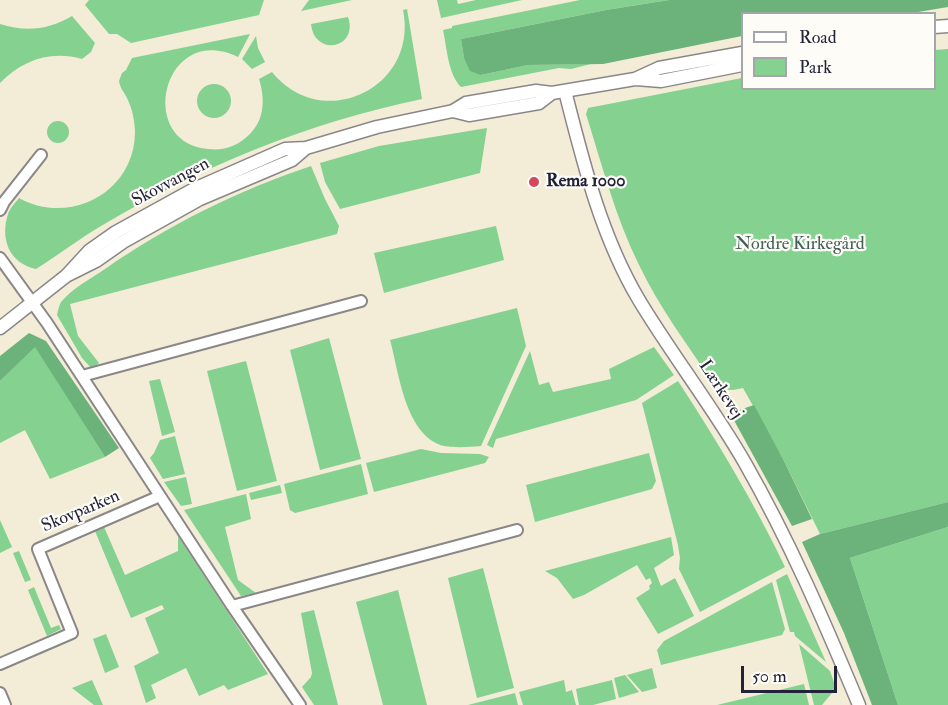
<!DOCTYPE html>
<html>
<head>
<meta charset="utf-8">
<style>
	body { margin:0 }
	#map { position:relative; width:948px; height:705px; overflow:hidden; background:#f3ecd6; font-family:"IM FELL Double Pica",serif }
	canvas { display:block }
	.legend { position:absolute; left:741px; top:12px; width:195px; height:78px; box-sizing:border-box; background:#fdfcf7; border:2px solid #a5a5ac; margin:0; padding:8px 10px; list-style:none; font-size:18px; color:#22223b }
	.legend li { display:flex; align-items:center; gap:12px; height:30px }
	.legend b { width:30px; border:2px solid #a5a5ac }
	.scale { position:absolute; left:741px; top:666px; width:96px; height:27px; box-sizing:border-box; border:3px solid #22223b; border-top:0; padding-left:8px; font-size:18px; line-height:21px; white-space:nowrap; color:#22223b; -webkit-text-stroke:4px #fdfcf7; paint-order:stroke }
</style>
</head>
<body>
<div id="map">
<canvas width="948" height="705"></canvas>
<ul class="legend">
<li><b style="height:8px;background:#fff"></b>Road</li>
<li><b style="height:16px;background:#84d190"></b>Park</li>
</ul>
<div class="scale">50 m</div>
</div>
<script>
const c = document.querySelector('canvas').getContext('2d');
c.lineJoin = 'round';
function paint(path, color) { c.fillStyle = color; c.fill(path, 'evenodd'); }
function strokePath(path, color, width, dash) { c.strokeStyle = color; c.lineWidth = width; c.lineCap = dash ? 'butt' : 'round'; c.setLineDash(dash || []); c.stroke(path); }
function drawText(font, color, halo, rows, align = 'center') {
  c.font = font + ' "IM FELL Double Pica",serif'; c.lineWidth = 4.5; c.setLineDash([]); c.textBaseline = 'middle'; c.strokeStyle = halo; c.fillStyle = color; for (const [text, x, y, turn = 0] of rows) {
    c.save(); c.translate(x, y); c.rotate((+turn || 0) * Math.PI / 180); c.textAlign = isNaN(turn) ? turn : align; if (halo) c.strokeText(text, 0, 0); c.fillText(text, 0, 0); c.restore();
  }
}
const green = new Path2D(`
	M89 0H264L259 15 131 43 117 34H109L85 5Z
	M309 0H352L301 11Z
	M437 0H457L458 4 476 0H522L441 18Z
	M580 0H669L606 10 461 39 464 58 481 75 528 65 591 64 571 69 559 68 461 87C448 74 447 48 443 30L452 28V26Z
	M407 9 422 99C307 123 202 166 101 226 79 239 58 255 36 269 9 263 0 239 8 214 10 208 15 203 19 198 69 226 134 193 135 133 135 121 132 108 127 98 124 92 120 88 119 81L122 73 126 70 132 58 250 34 238 57C163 21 135 143 208 149 224 151 238 146 250 134 265 119 265 98 259 79L272 72C322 134 419 88 403 10Z
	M72 16 95 43 91 52 82 59C51 50 22 60 0 83V24C25 32 49 30 72 16Z
	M348 17C359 49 314 57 311 24Z
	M256 36 258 48 265 62 252 69 242 59Z
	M948 49V502L820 534 783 459 743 388 733 390 717 389C690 348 660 309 639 265 615 216 602 165 586 114L588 108 742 78V88H934L935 50Z
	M197 101a17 17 0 1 1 34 0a17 17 0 1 1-34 0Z
	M47 132a11 11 0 1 1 22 0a11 11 0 1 1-22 0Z
	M487 128 480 173 340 209 325 182 320 163 379 146Z
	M311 166 325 199 339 226 337 234 70 304 78 336 99 363 92 369 82 358 57 315C58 310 59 306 61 302 73 288 90 279 105 269 168 225 239 190 311 166Z
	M496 226 504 260 384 293 374 253Z
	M517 308 526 346 481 446C469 447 456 448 444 446 405 436 399 372 390 340Z
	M329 338 361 459 320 470 290 350Z
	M35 346 105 457 50 479 25 430 0 443V381Z
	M654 347 674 375 636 400 496 439 493 448 487 445 530 351 539 385 549 382 553 392 611 379 609 369Z
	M246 361 277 481 237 491 207 371Z
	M160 379 175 432 162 436 149 381Z
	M678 381C717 441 754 502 785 567L700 612 679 569 680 558 678 545 642 403Z
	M175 436 185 474 163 479 150 458 154 453 160 440Z
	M421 449 441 453 480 454 489 457 485 463 374 492 366 463Z
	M649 453 656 481 652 489 535 522 526 485Z
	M361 464 368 494 295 513 290 510 284 484Z
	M186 477 192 504 181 506 164 482Z
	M280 485 282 493 251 500 249 493Z
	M246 494 251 519 225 527 238 580 256 593 241 596 184 510Z
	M0 520 12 547 0 553Z
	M104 527 125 575 178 551V536L268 674 228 690 224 685 199 696 186 668 151 685 156 698 146 703 134 666 159 653 145 618 164 609 162 605 131 618 95 531Z
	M948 527V705H898L850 558Z
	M671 537 674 555 654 568 661 586 675 578 694 616 658 634 636 598 650 589 649 586 652 583 650 578 646 580 637 565 584 595 573 599 557 578 545 571Z
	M19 551 31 580 25 582 13 553Z
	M483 568 514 688 477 698 448 578Z
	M787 574 826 662 795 636 794 632H790L776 580Z
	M772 582 785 629 782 635 661 665 657 650 664 641Z
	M34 587 51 628 59 625 61 629 47 636 28 590Z
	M398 590 427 705H383L356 602Z
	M314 610 338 705H314L302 687 311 677 312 673 301 613Z
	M106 634 119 667 105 673 93 639Z
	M799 644 830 671 836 688 822 705H814Z
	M652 668 657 688 642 692 627 675Z
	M625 675 639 692 619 698 614 678Z
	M92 680 103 705H94L72 688Z
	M564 680 566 692 572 690 576 705H523L519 692Z
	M612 680 616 699 593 705H579L576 689Z
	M804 684 809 705H717Z
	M515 693 518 705H468Z`);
const forest = new Path2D(`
	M669 0H948V7L906 14H742V36L603 64 528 65 481 75 470 71 464 58 461 39 606 10Z
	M29 333 46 341 119 448 105 457 35 347 0 381V356Z
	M754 405 783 459 812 519 792 526 730 413Z
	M948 502V527L850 558 898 705H872L844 633 802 542 820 534Z`);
const minor = new Path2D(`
	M0 210 4 202 41 155
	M0 258 47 323 232 606 300 705
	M82 376 361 301
	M232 606 517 530
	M0 664 72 633 38 549 160 496
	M0 693 5 705`);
const tertiary = new Path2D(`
	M934 27 948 26
	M636 79 661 81 742 65
	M565 91C583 162 601 236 639 300 672 355 713 407 745 463 790 542 824 621 859 705
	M453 111 469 115 539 103 552 93
	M66 276 89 251 116 232 194 189 285 149 306 148 377 127 453 111 466 103 536 91 552 93 635 79 659 68 742 53
	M0 328 66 276 96 261 123 242 200 199 292 160 306 148`);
const markers = [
	[534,182,6,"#d1495b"]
];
const poiNames = [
	["Rema 1000",546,182]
];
const streetNames = [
	["Skovvangen",171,183,-28],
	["Lærkevej",720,390,57],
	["Skovparken",81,512,-23]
];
const parkNames = [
	["Nordre Kirkegård",800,245]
];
paint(green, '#84d190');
paint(forest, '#6bb37a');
strokePath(minor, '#8a8788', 14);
strokePath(tertiary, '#8a8788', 15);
strokePath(minor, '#fff', 10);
strokePath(tertiary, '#fff', 12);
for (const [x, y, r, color] of markers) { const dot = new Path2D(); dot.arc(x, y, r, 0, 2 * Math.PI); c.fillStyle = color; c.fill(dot); strokePath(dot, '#fdfcf7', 2); }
drawText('bold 18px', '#22223b', '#fdfcf7', poiNames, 'left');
drawText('18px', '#22223b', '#fdfcf7', streetNames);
drawText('18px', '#445f59', '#fdfcf7', parkNames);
</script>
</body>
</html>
